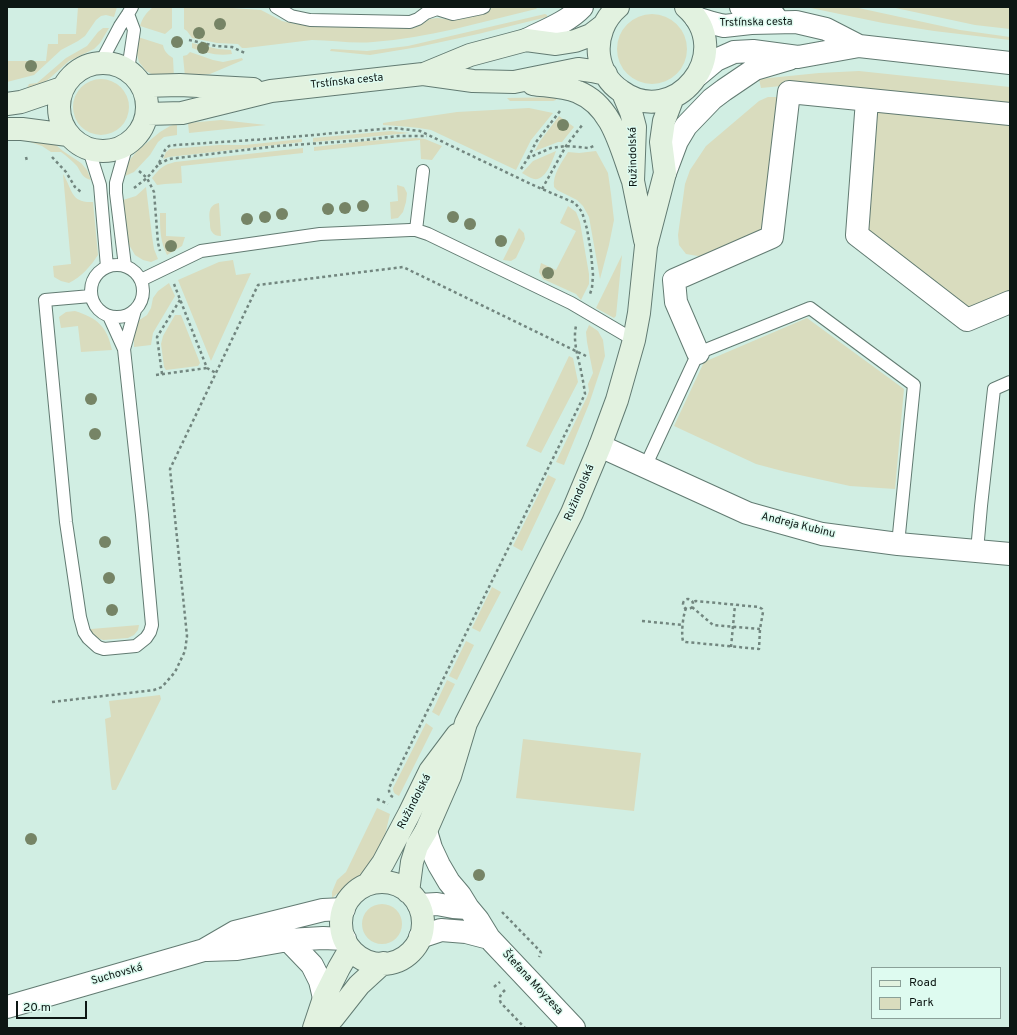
<!DOCTYPE html>
<html>
<head>
<meta charset="utf-8">
<style>
	body { margin:0 }
	#map { position:relative; width:1017px; height:1035px; overflow:hidden; background:#d1eee3; font-family:Overpass,sans-serif }
	canvas { display:block }
	.frame { position:absolute; inset:0; border:8px solid #0d1714; pointer-events:none }
	.legend { position:absolute; left:871px; top:967px; width:130px; height:52px; box-sizing:border-box; background:#defbf0; border:1px solid #8aa098; margin:0; padding:5px 7px; list-style:none; font-size:12px; color:#0d1714 }
	.legend li { display:flex; align-items:center; gap:8px; height:20px }
	.legend b { width:20px; border:1px solid #8aa098 }
	.scale { position:absolute; left:16px; top:1001px; width:71px; height:18px; box-sizing:border-box; border:2px solid #0d1714; border-top:0; padding-left:5px; font-size:12px; line-height:14px; white-space:nowrap; color:#0d1714; -webkit-text-stroke:3px #defbf0; paint-order:stroke }
</style>
</head>
<body>
<div id="map">
<canvas width="1017" height="1035"></canvas>
<div class="frame"></div>
<ul class="legend">
<li><b style="height:5px;background:#e2f2e0"></b>Road</li>
<li><b style="height:11px;background:#d9dcbe"></b>Park</li>
</ul>
<div class="scale">20 m</div>
</div>
<script>
const c = document.querySelector('canvas').getContext('2d');
c.lineJoin = 'round';
function paint(path, color) { c.fillStyle = color; c.fill(path, 'evenodd'); }
function strokePath(path, color, width, dash) { c.strokeStyle = color; c.lineWidth = width; c.lineCap = dash ? 'butt' : 'round'; c.setLineDash(dash || []); c.stroke(path); }
function drawText(font, color, halo, rows, align = 'center') {
  c.font = font + ' Overpass,sans-serif'; c.lineWidth = 3; c.setLineDash([]); c.textBaseline = 'middle'; c.strokeStyle = halo; c.fillStyle = color; for (const [text, x, y, turn = 0] of rows) {
    c.save(); c.translate(x, y); c.rotate((+turn || 0) * Math.PI / 180); c.textAlign = isNaN(turn) ? turn : align; if (halo) c.strokeText(text, 0, 0); c.fillText(text, 0, 0); c.restore();
  }
}
const green = new Path2D(`
	M78 7H117L114 17 106 15 101 16 96 20 85 36 78 41 61 50 34 75 7 82V61H46L48 44H58V34H76Z
	M153 7H172V28L165 34 140 26C143 17 146 13 153 7Z
	M184 7H218L261 10 282 21 295 24 407 28H413L419 26 430 19 437 18 446 19 450 20H457L486 12 493 7H538L536 9C482 22 428 38 373 42 353 44 332 40 312 40L246 48H242L238 44 217 43 192 38 187 31 184 29Z
	M806 7H854L960 30 1010 37V40L934 31 883 23Z
	M891 7H1010V29L975 25Z
	M617 49a35 35 0 1 1 70 0a35 35 0 1 1-70 0Z
	M545 14 547 15V17L478 34 418 47 370 55 330 51 331 49H332L367 51 408 46Z
	M103 28H109L100 43 94 49 69 61 41 86 26 92 27 88 29 84 37 83 66 58 87 46 98 32Z
	M138 37 163 45C164 51 167 54 173 58L174 78 157 77 146 71 139 62 136 51Z
	M192 43 218 49 231 50 232 54C216 56 207 53 192 48Z
	M190 52 213 60 223 62 242 58 243 60 210 74 185 77 183 56 187 55Z
	M859 71 1010 87V107L781 86 761 88 759 79 819 73Z
	M73 107a28 28 0 1 1 56 0a28 28 0 1 1-56 0Z
	M557 97 556 100 553 101H510L507 98Z
	M768 97H779L763 232 704 257 686 254 679 245 678 235 685 184 690 170 706 146 759 101Z
	M529 108 553 113 531 140 516 170 431 130C415 127 399 126 383 125V123L457 112Z
	M878 111 1010 122V291L966 310 866 231 875 116Z
	M559 116 574 127 562 142H558L535 151 540 141Z
	M221 120 266 125 189 133 188 123Z
	M177 124V135L164 137 158 142 150 155 134 172 125 176 128 162 137 151 160 132 170 126Z
	M391 131 410 133 313 142V138Z
	M30 135 50 140 63 151 81 163 87 170 91 180C82 178 81 172 77 166 72 161 67 156 61 152H51L42 146 30 142Z
	M416 138 425 139 442 146 432 160 421 159 420 140 314 151V147L367 141Z
	M302 139V142L169 157 163 159 166 152 170 149 219 145H245Z
	M303 148V153L181 166 182 183 165 184 157 185 152 178C160 168 163 165 175 162Z
	M556 151C553 159 546 181 534 179 530 178 526 175 522 173L533 161Z
	M596 151 608 173 611 194 614 220 609 245 600 279 589 217 583 206 577 200 557 190 554 187C552 175 562 162 568 152L579 153Z
	M63 174C73 190 70 203 93 202L98 255C91 266 81 277 69 283L61 281 54 277 53 266 71 264Z
	M397 185 404 187 407 193 406 202 403 212 398 218 391 219 390 202 398 201Z
	M146 187 152 236 154 249 158 259 151 262 143 260 135 255 128 243 123 200 136 196Z
	M219 203 221 236C217 236 214 235 212 232 210 230 210 226 210 223 209 214 208 205 219 203Z
	M568 206 576 212 580 222 589 274V284L581 300 576 294 543 279 539 272 541 263 556 270 576 231 560 223Z
	M160 213H166V236L185 237 182 246 167 255C160 241 160 229 160 213Z
	M519 228 524 233 525 239 516 258 511 261 503 260Z
	M622 255 616 316 614 318 596 308Z
	M233 260 236 275 251 273 211 361 178 280 219 262Z
	M169 283 175 296 153 333 151 345 134 347V330L138 321 147 315 151 308 153 298 158 291Z
	M75 311C97 318 107 326 112 350L81 352 78 326 61 328 59 317 66 312Z
	M175 315H181L200 363 198 366 166 370 164 367 161 344 163 336Z
	M807 318 904 389 895 489 850 486 786 472 756 464 674 426 704 362Z
	M589 325 598 331 603 340 605 356 589 404 564 465 556 462 587 397 589 391 588 384 593 373 587 342 586 332Z
	M569 356 573 358 578 382 541 453 526 446Z
	M548 475 556 479 522 551 513 546Z
	M492 587 501 592 480 632 472 628Z
	M139 625 138 630 134 635 128 638 103 640 91 635V629Z
	M466 641 474 645 457 680 449 676Z
	M447 680 455 684 439 716 432 712Z
	M160 695 161 699 116 790H112L111 785 105 719 111 717 109 701Z
	M426 723 433 728 399 796C395 794 393 793 393 788Z
	M523 739 641 753 634 811 516 798Z
	M377 808 390 814C386 829 384 845 376 859 367 874 345 887 332 898V892L337 880 346 872Z
	M362 924a20 20 0 1 1 40 0a20 20 0 1 1-40 0Z`);
const path = new Path2D(`
	M189 40 216 46 232 47 245 53
	M26 157 27 161
	M52 157 66 172 75 187 81 192
	M528 158 536 142 560 111
	M159 164 169 159 278 146 365 140 398 136H427
	M521 169 528 158 551 148 566 146 589 148 596 145
	M139 171 147 178 154 192 158 243 160 251
	M134 188 147 178 158 165 165 150 169 146 176 145 267 139 393 128 420 131 535 186 575 203 582 212 587 229 591 252 593 275 592 288 590 294
	M542 189 566 146 583 124
	M174 284 207 368 216 373
	M162 374 157 337 180 300
	M156 375 207 368
	M683 604a5 5 0 1 1 10 0a5 5 0 1 1-10 0Z
	M692 607 713 625 760 629
	M686 608C683 615 681 634 683 641L686 642 759 649 760 629 763 612 762 609 759 607 696 601 693 602
	M642 621 683 625
	M731 647 735 605
	M52 702 154 690 162 687 175 672 185 651 187 636 170 469 258 285 403 267 586 356
	M393 797C389 795 389 792 389 788L585 394C584 385 582 376 580 366 577 354 573 339 576 326
	M377 799 388 804
	M502 912 540 951 541 953 539 957
	M494 987 500 982
	M505 990C501 994 498 997 501 1003L525 1028`);
const service = new Path2D(`
	M276 7 291 16 310 20 410 22 418 19 426 13 437 9 440 7
	M437 9 453 14 482 8 484 7
	M101 62 120 26 128 14 132 7
	M128 70 134 30 128 14
	M89 150 100 185 107 267
	M416 230 423 171
	M91 291a26 26 0 1 1 52 0a26 26 0 1 1-52 0Z
	M125 266 116 193V183L127 144
	M141 280 201 251 320 234 410 230H416L428 234 571 303 634 340
	M91 296 45 300 66 522 80 617 84 632 88 638 98 647 104 649 136 646 146 638 150 632 152 625 142 515 124 349 109 316
	M124 349 135 310
	M645 467 698 353 810 308 914 385 898 544
	M977 551 981 506 994 389 1010 382`);
const minor = new Path2D(`
	M526 40C544 31 568 22 582 7
	M867 100 857 235 967 320 1010 302
	M698 353 676 302 674 280 772 237 789 92 1010 114
	M600 446 747 513 822 534 898 544 1010 554
	M426 831 431 848 439 865 449 882 460 895 468 908 478 920 489 938 574 1028
	M419 905 437 904 453 907 468 908
	M420 937 441 930 466 932 489 938`);
const tertiary = new Path2D(`
	M741 7 750 10 767 12 774 15
	M696 18 712 23 724 26 751 23 796 22 826 29 859 46
	M698 75 716 60 734 52 753 51 798 57 859 46 1010 63
	M665 173 677 141 686 126 712 99 724 90 755 69 789 59
	M288 940 312 965 320 981 324 998
	M207 950 237 949 288 940 323 938 345 939
	M7 1007 204 950 235 932 323 910 344 909`);
const secondary = new Path2D(`
	M618 7C604 19 597 37 599 55 601 70 609 83 621 91 674 130 738 53 686 7
	M59 107a44 44 0 1 1 88 0a44 44 0 1 1-88 0Z
	M424 74 470 55 526 40 556 44 575 41 591 35 604 25
	M533 84C547 86 564 86 578 92 613 106 621 149 633 181
	M143 86 180 85 253 89
	M623 93 631 112 635 127 633 181 645 240
	M7 104 21 102 62 88
	M147 114 182 113 271 91 423 74 473 81 514 82 578 69 592 71 606 74
	M7 129H22L68 135
	M341 923a41 41 0 1 1 82 0a41 41 0 1 1-82 0Z
	M368 884 383 863 409 814 430 771 457 735
	M408 892 412 862 417 846 426 831 450 776 466 723 572 513 600 446 617 400 634 340 639 313 646 246 665 173 661 142 664 121 673 97
	M314 1028 324 998 339 968 350 949
	M324 1028 333 1018 359 985 383 963`);
const trees = [
	[220,24],
	[199,33],
	[177,42],
	[203,48],
	[31,66],
	[563,125],
	[363,206],
	[345,208],
	[328,209],
	[282,214],
	[265,217],
	[453,217],
	[247,219],
	[470,224],
	[501,241],
	[171,246],
	[548,273],
	[91,399],
	[95,434],
	[105,542],
	[109,578],
	[112,610],
	[31,839],
	[479,875]
];
const streetNames = [
	["Trstínska cesta",756,23,-1],
	["Trstínska cesta",347,82,-6],
	["Ružindolská",634,157,-91],
	["Ružindolská",580,493,-67],
	["Andreja Kubinu",798,526,14],
	["Ružindolská",415,802,-63],
	["Suchovská",117,975,-16],
	["Štefana Moyzesa",532,983,47]
];
paint(green, '#d9dcbe');
strokePath(service, '#627b72', 14);
strokePath(minor, '#627b72', 24);
strokePath(tertiary, '#627b72', 24);
strokePath(secondary, '#627b72', 24);
strokePath(path, '#72867f', 2.5, [3, 3]);
strokePath(service, '#fff', 12);
strokePath(minor, '#fff', 22);
strokePath(tertiary, '#fff', 22);
strokePath(secondary, '#e2f2e0', 22);
c.fillStyle = '#768466';
for (const [x, y] of trees) { c.beginPath(); c.arc(x, y, 6, 0, 2 * Math.PI); c.fill(); }
drawText('11px', '#0d1714', '#defbf0', streetNames);
</script>
</body>
</html>
